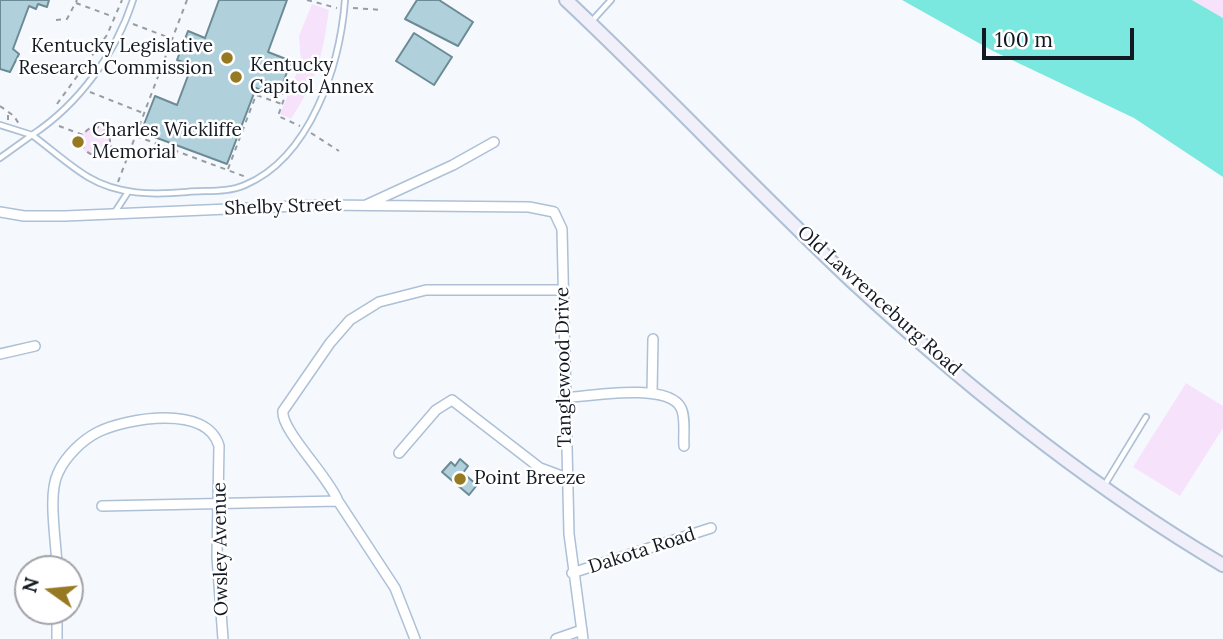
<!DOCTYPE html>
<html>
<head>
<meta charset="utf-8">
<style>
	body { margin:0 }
	#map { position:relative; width:1223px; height:639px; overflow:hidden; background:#f5f9fe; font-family:Lora,serif }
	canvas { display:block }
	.north { position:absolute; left:14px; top:555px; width:70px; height:70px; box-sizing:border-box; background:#fff; border:2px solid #a1a3a7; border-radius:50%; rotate:285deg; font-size:19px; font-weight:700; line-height:28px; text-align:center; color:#131922 }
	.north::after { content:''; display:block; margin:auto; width:24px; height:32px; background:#967921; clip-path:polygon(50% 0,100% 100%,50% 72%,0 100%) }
	.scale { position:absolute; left:982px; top:28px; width:152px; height:32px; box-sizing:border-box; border:4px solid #131922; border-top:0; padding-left:9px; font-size:21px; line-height:24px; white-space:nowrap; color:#131922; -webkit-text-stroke:5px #fff; paint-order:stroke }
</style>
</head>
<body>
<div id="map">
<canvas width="1223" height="639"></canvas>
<div class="north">N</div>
<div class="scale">100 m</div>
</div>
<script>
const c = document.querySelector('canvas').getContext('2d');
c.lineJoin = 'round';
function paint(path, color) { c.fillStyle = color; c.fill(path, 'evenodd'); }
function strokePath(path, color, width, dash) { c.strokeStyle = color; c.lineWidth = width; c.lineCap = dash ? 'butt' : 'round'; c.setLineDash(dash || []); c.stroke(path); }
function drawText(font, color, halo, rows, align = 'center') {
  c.font = font + ' Lora,serif'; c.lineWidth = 5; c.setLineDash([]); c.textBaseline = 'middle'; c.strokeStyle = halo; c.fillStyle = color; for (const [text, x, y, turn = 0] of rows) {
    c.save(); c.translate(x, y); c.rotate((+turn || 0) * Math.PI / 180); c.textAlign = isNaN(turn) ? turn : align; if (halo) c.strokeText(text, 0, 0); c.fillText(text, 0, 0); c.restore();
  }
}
const green = new Path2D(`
	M1192 0H1223V18Z
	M312 4 329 10C322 58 318 77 291 119L280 114 301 62 299 36Z
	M81 141a15 15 0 1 1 30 0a15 15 0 1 1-30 0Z
	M1186 383 1223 406V428L1180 496 1133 467Z`);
const water = new Path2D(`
	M902 0H1192L1223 18V177L1134 118 993 51Z`);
const building = new Path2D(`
	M0 0H49L47 7 38 4 36 9 29 6 13 49 19 54 10 72 0 69Z
	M219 0H287L268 52 291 61 278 97 256 88 227 164 141 132 155 96 177 105 192 65 177 60 188 31 205 38Z
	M417 0H439L473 22 458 46 405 19Z
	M414 33 452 57 434 85 396 61Z
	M460 459 468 466 463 473 477 485 469 495 442 472 451 462 455 466Z`);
const path = new Path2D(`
	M307 0 337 8
	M76 3 114 17
	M353 8 383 10
	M56 20 67 19 77 0
	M133 24 170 38
	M282 90 284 99 278 116 300 126
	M90 92 143 113
	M57 104 107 35 122 0
	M0 106 14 116 19 124
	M8 120V111
	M59 126 83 135
	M82 141a14 14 0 1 1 28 0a14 14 0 1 1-28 0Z
	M311 133 339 151
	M136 136 246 177
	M110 146 128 153
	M228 169 256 95 282 104
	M118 182 187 0`);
const lane = new Path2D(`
	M591 22 611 0
	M0 125 32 135C79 104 116 53 133 0
	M0 158 32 135C51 149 68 165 88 177 118 195 153 195 187 192 206 190 227 193 245 185 311 157 340 65 345 0
	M115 212 128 192
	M1104 486 1146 417`);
const street = new Path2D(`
	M366 205 453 165 494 142
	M0 212 24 216H65L321 205 529 207 554 212 562 229 569 534 583 639
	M0 354 35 346
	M652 393 653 339
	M564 398C590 396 668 382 681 408 686 418 683 435 684 446
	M399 453 436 410 452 400 540 468 567 478
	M102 506 338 501
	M57 569C57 544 47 495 58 473 65 457 82 440 98 432 127 418 207 404 219 446L217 557 223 639
	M572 573 711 528
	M57 639V611
	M415 639 395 588 338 501C329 477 280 429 283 411L330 343 350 320 379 302 426 290H562
	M556 639 582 630`);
const secondary = new Path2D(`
	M566 0C665 93 758 193 857 286 970 390 1091 487 1223 565`);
const markers = [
	[227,58,7,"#967921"],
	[236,77,7,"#967921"],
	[78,142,7,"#967921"],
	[460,479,7,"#967921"]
];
const poiNames = [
	["Kentucky Legislative",213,47,"right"],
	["Research Commission",213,69,"right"],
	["Kentucky",250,66],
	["Capitol Annex",250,88],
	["Charles Wickliffe",92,131],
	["Memorial",92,153],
	["Point Breeze",474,479]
];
const streetNames = [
	["Shelby Street",283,207,-2],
	["Old Lawrenceburg Road",879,301,42],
	["Tanglewood Drive",564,367,-91],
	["Owsley Avenue",221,549,-91],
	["Dakota Road",642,551,-18]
];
paint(green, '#f7e2fc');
paint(water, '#7ae8de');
paint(building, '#b0d0dc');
strokePath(building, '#6c8b95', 2);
strokePath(lane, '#adc0d6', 8);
strokePath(street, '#adc0d6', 12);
strokePath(secondary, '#adc0d6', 16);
strokePath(path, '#989da4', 2, [5, 5]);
strokePath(lane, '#fff', 4.5);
strokePath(street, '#fff', 9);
strokePath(secondary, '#f0effa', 12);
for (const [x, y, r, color] of markers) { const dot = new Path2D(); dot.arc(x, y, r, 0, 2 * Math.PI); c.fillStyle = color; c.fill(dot); strokePath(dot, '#fff', 2.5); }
drawText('19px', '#131922', '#fff', poiNames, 'left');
drawText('19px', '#131922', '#fff', streetNames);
</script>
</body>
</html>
